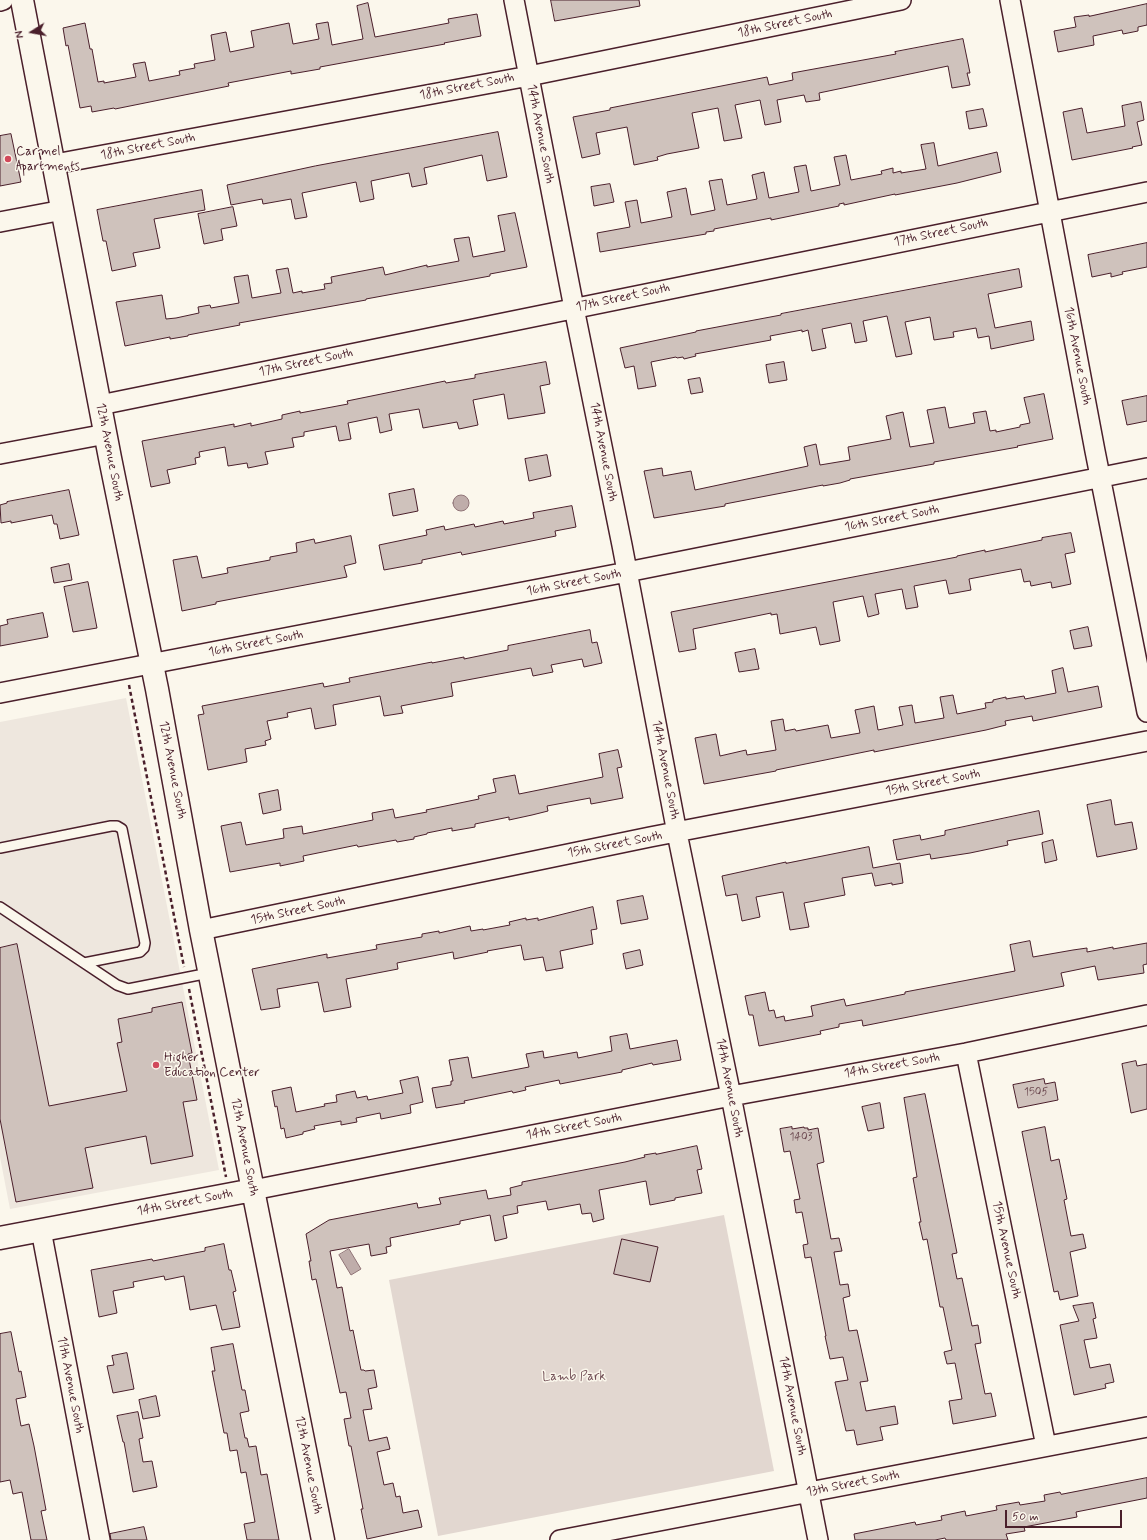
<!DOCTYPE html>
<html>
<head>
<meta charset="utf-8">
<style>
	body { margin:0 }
	#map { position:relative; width:1147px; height:1540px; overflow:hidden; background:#fbf7ec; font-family:Mynerve,sans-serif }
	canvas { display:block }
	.north { position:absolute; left:12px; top:12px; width:40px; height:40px; -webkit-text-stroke:3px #fbf7ec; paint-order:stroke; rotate:259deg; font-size:11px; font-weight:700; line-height:16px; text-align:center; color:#4a1f2b }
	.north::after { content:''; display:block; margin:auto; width:14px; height:18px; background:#4a1f2b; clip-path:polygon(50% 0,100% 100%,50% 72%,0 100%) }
	.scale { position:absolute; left:1005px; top:1510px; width:117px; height:18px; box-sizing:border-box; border:2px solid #4a1f2b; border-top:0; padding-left:5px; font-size:12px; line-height:14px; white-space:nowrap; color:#4a1f2b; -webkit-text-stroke:3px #fbf7ec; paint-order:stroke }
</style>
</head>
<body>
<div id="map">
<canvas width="1147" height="1540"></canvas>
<div class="north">N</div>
<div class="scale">50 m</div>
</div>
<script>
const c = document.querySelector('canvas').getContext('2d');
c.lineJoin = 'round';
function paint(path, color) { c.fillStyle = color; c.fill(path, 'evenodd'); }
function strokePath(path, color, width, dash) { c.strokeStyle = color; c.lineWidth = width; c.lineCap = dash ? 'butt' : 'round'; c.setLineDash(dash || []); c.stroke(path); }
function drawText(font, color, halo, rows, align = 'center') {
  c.font = font + ' Mynerve,sans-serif'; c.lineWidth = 3; c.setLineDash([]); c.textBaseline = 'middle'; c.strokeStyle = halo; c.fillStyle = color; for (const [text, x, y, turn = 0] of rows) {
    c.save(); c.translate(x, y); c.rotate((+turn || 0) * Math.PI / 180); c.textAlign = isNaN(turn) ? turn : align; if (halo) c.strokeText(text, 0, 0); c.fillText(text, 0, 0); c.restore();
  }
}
const built = new Path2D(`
	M126 698 219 1170 10 1209 0 1157V722Z`);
const green = new Path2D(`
	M724 1215 774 1471 438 1536 389 1280Z`);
const water = new Path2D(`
	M453 503a8 8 0 1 1 16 0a8 8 0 1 1-16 0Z
	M349 1249 361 1269 351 1275 339 1255Z`);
const building = new Path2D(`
	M551 0H639L640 6 555 21Z
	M368 3 375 37 449 23 448 19 477 14 481 36 444 43 445 44 320 67V69L291 74V71L228 83 229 86 115 109 114 108 92 112 91 106 80 108 68 45 66 46 63 28 85 23 90 49H92L98 82 104 81V83L136 77 133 64 145 62 149 81 180 75 179 71 195 68 194 64 215 60 211 35 226 32 230 52 254 47 251 31 289 23 293 44 319 39 316 24 328 22 332 45 363 39 357 6Z
	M1147 4V25L1138 27V31L1123 34 1122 30 1093 36 1094 45 1058 52 1054 31 1076 27 1074 17 1089 15V16Z
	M963 39 970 73H967L970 85 952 88 948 66 819 93 820 100 806 102 804 95 777 100 781 122 765 125 760 100 735 105 742 138 724 141 718 108 692 113 699 148 667 154 657 157 658 160 634 165 627 127 596 133 600 154 582 158 573 117 610 110V108L767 77 769 85 793 80 792 73 896 54 895 52Z
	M1141 102 1144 120 1137 122 1142 145 1132 147 1133 148 1072 160 1063 112 1082 108 1087 133 1125 126 1122 106Z
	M983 109 987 126 969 129 966 112Z
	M498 132 507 177 487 181 482 155 424 168 427 184 412 187 409 173 371 181 374 199 360 202 356 182 302 193 307 217 295 219 291 199 263 204 262 199 231 205 227 185 315 166Z
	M11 134 21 182 0 186V136Z
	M934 143 938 166 997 152 1001 172 957 183 895 195V194L844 205V203L839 204V206L771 220V218L714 229V231L706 232V234L600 252 597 233 630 227 625 202 637 200 641 223 672 217 667 192 686 188 691 215 715 210 709 181 722 179 727 205 757 199 752 175 764 172 769 198 799 192 794 167 806 165 811 191 840 185 834 157 846 155 851 180 882 174 881 171 893 168V173L901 171V173L926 169 921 145Z
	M610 184 614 202 594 206 591 187Z
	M202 190 205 210 154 219 160 248 133 253 136 266 112 271 106 241H103L97 210Z
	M233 207 237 226 221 229 223 240 204 244 198 214Z
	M515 213 527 267 490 274V276L366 299V300L239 323 240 325 188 335V336L170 339V337L125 346 116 302 162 295 166 319 176 318 199 313 198 307 210 305 211 308 239 303 234 277 248 275 252 298 281 293 276 270 288 268 293 293 302 291V293L325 289 324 284 332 283 331 277 383 267 385 275 427 265V267L459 261 454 239 469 237 473 257 505 251 498 216Z
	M1147 243V267L1122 272 1123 274 1111 277V273L1092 277 1088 255Z
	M1019 269 1022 287 988 294 995 328 1031 321 1034 340 991 349 989 336 978 338 976 328 953 332 954 337 934 340 930 317 905 322 912 354 896 357 887 316 863 321 867 341 855 343 851 323 822 329 826 348 812 351 808 330 802 332V330L770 336 771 340 695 354 696 356 684 359 683 357 677 358 676 357 651 362 656 386 638 389 634 366 625 368 620 348 696 332V331L781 315V314Z
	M546 362 550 384 540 386 545 413 508 419 504 394 473 400 478 425 459 429 457 422 423 428 419 409 389 414 392 430 380 433 377 417 348 423 351 439 339 441 336 426 304 432V436L292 438 294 447 265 452 268 464 248 468 247 463 228 466 225 447 199 452 200 457 195 458 196 464 167 470 170 483 151 487 142 441 234 424V427L251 423V426L282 419V415L300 411V413L348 404 347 401 445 381 446 383 475 378V375Z
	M784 362 787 380 769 383 766 365Z
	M700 378 703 392 691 394 688 380Z
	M1044 394 1053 439 1017 446 1018 447 934 462V464L850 479V480L840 483 823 486V485L725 504V506L654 518 644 471 662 468 663 476 691 471 695 490 808 466 804 447 816 444 820 465 850 460 848 447 891 439 886 416 903 412 910 447 934 443 927 410 945 407 949 428 975 423 973 413 986 411 990 431 996 430V432L1020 427V425L1030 423 1024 398Z
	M1147 396V421L1127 425 1122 401Z
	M547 455 551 476 529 481 525 459Z
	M414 489 418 511 393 516 389 494Z
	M69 490 79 535 60 539 57 524H54L52 515 11 523V521L1 523 0 505 7 503V502Z
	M572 506 576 527 555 531 556 536 462 555 461 552 422 560V563L384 570 379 545 427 535 426 530 444 526 445 530 474 524 475 527 503 521 504 524 534 518 533 513Z
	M1071 533 1075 552 1065 554 1071 584 1052 588 1051 582 1031 586 1030 581 1024 582 1021 569 969 579 971 590 949 594 946 580 914 586 918 607 906 609 902 589 875 594 879 614 868 617 863 596 833 602 840 641 820 645 816 627 780 634 777 614 771 615V613L693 629 696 649 679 652 671 612 957 557V556L985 550V552L1042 540V538Z
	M351 536 356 563 344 566 347 577 216 602V604L182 611 173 560 197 556 202 578 228 573 227 568 270 560V557L297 552 296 543 314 539 315 543Z
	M69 564 72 580 54 583 51 568Z
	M88 582 97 628 73 632 64 587Z
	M43 613 48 637 0 646V626L8 624 7 620Z
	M1088 627 1092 646 1074 649 1070 631Z
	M590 630 592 643 597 642 602 663 584 667 582 659 551 665 553 672 533 676 531 668 451 683 453 696 401 706 403 713 384 716 380 696 333 705 336 725 315 729 311 708 287 713 288 717 267 721 271 739 265 741 266 745 245 749 247 762 208 770 198 715 204 714 202 706 323 683 324 687 350 682 349 678 432 662V663L464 657V659L508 650V646Z
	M755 649 759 669 739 672 735 653Z
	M1063 668 1068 692 1098 686 1102 707 1033 721 1032 716 1005 721 1006 725 986 730 874 752V750L776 770V771L704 784 695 738 716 734 720 756 746 750 747 755 776 750 771 721 783 719 785 731 795 729 796 731 828 725 831 738 860 733 855 710 874 706 878 730 903 725 899 707 912 705 915 723 944 718 940 697 953 695 957 714 986 708 985 703 993 702V700L1006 697V699L1024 696 1025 699 1056 693 1052 671Z
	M618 750 622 767 617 768 623 798 591 804 590 798 547 806 548 811 532 815 509 820V817L475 824V827L452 831V828L427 833V834L414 837V839L397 842 396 840 358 847 357 845 303 856 304 861 280 866V863L230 872 221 826 241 822 246 845 284 838 283 829 302 826 303 834 373 820 372 813 393 809 395 818 427 812 426 810 479 799 478 796 496 792 493 779 515 775 519 794 603 777 599 754Z
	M278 790 281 810 263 814 259 794Z
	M1111 800 1115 825 1132 822 1137 849 1097 857 1087 805Z
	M1039 811 1043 834 1007 841 1008 845 970 853 931 859 930 854 897 860 893 840 920 835 921 840 945 835V831Z
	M1053 840 1057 860 1045 863 1042 843Z
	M869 847 873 868 900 863 903 883 892 885V883L875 886 872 873 842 878 845 895 804 903 809 927 790 930 783 892 756 897 760 917 742 921 737 894 726 896 722 876 786 862V863Z
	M643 896 648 919 621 924 617 901Z
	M593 907 597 929 591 930 593 944 560 951 563 968 546 971 543 957 524 960 521 945 487 951 488 952 454 959 453 952 397 963 398 969 346 979 351 1007 324 1012 318 982 277 989 280 1007 261 1010 252 969 327 954V958L377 949 376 945 422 937V934L439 931V933L470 926 471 931 483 929V930L510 925 509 922 526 918V920L538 918V920Z
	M1030 941 1033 957 1073 950 1087 948V952L1113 947V949L1147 943V964L1143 965 1144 973 1098 980 1095 966 1061 973 1064 986 863 1026 862 1020 839 1024V1027L820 1031 821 1034 759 1046 753 1015H749L745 996 765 992 769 1011 774 1010 776 1018 784 1016 785 1021 813 1016 811 1006 844 999 846 1006 905 994V992L1015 971 1010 945Z
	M17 944 49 1106 127 1091 117 1043 122 1042 118 1019 152 1012V1008L182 1002 192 1053 188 1054 197 1100 183 1102 193 1156 151 1164 146 1136 85 1148 93 1188 16 1202 0 1119V948Z
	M640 950 643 965 626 969 623 954Z
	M627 1034 630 1049 677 1040 681 1060 653 1065 652 1063 622 1070V1072L560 1084 559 1080 525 1087 526 1090 513 1093 512 1091 464 1101 465 1103 436 1108 432 1088 451 1085V1081H453L449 1060 468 1057 472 1078 529 1067 526 1054 543 1051 544 1058 577 1052 578 1058 612 1051 610 1037Z
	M1136 1061 1137 1066 1147 1064V1109L1131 1113 1122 1064Z
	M418 1077 423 1102 410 1105 411 1113 381 1119 380 1113 356 1118 357 1122 341 1125V1121L314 1126 315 1129 303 1132V1134L286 1138 284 1128 281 1129 277 1106 275 1107 272 1091 291 1087 296 1112 325 1106 324 1104 337 1102 336 1095 355 1091 357 1098 367 1096 368 1100 403 1093 400 1081Z
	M1044 1079 1045 1084 1055 1082 1058 1100 1018 1108 1013 1085Z
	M925 1094 957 1253 952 1254 957 1279 962 1278 972 1326 978 1325 981 1343 975 1344 985 1394 991 1393 996 1416 953 1424 949 1401 962 1399 955 1363 947 1364 944 1352 952 1350 943 1307H940L927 1239 923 1240 919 1222H921L913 1178 917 1177 904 1098Z
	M880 1103 884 1128 868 1131 862 1107Z
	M792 1127V1129L804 1127V1128H808V1130L818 1128 824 1162 817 1164 831 1239 839 1238 842 1251 834 1252 840 1285 848 1284 850 1296 843 1298 849 1331 857 1330 865 1367 868 1381 860 1382 866 1411 895 1406 898 1424 880 1427 883 1440 857 1445 854 1430 846 1431 835 1382 848 1380 843 1357 830 1359 825 1336H826L811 1257 805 1258 803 1245 808 1244 802 1212 796 1213 794 1200 800 1199 790 1151 784 1152 780 1129Z
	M1045 1127 1051 1161 1059 1159 1067 1199 1064 1200 1071 1236 1083 1234 1086 1248 1070 1252 1078 1296 1060 1300 1058 1291 1054 1292 1022 1132Z
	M697 1146 702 1169 697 1170 702 1193 675 1198V1200L650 1205 646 1181 599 1190 604 1219 593 1222 591 1213 582 1214 580 1204 548 1210 546 1201 517 1206 518 1213 503 1216 507 1238 495 1241 490 1215 460 1221V1224L390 1238 391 1246 386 1247 387 1253 371 1256 369 1244 330 1251 337 1288 342 1287 350 1331 353 1330 361 1370H364L365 1371 374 1370 377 1387 368 1389 372 1409 363 1410 369 1441 387 1437 390 1449 377 1452 384 1485 393 1483 396 1497 400 1496 403 1513 418 1510 422 1527 367 1539 361 1509H363L351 1446H349L344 1419 351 1418 346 1392 340 1393 316 1279 312 1280 309 1261H311L306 1234 329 1220 417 1203 418 1208 441 1204 439 1198 486 1190 488 1199 511 1195 510 1188 522 1185V1182L625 1162 645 1157 644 1155 656 1153V1154Z
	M622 1239 658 1247 650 1282 614 1274Z
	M224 1244 229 1270H231L236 1291 233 1292 240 1327 222 1330 216 1305 190 1310 184 1276 165 1280 164 1276 133 1282 134 1287 113 1291 117 1313 99 1317 91 1270 152 1259 153 1261 205 1251V1248Z
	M1093 1303 1096 1318 1093 1319 1097 1338 1084 1340 1090 1368 1110 1364 1114 1382 1105 1384 1106 1388 1074 1395 1060 1325 1079 1321 1073 1306Z
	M11 1332 19 1372 21 1371 26 1397 16 1399 21 1426 29 1424 34 1446 46 1510 41 1511 47 1540H31L22 1492 13 1494 10 1480 0 1482V1334Z
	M233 1344 242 1390H245L249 1411 240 1413 245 1438H247L249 1447 256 1446 261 1475 267 1474 279 1540H247L244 1524 255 1522 246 1472 241 1473 237 1450 230 1451 227 1433H224L212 1371H215L211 1348Z
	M127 1353 134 1389 113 1393 107 1366 114 1365 112 1356Z
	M156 1396 160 1416 143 1419 139 1400Z
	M138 1412 143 1438 139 1439 143 1462 152 1461 157 1487 133 1492 124 1442H123L117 1416Z
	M1147 1478V1498L1076 1512 1077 1517 1024 1527 1025 1531 1006 1534 1008 1540H946L945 1538 935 1540H855L854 1534 915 1522 916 1525 942 1520 941 1516 965 1511 966 1516 997 1510 996 1506 1019 1502 1020 1505 1045 1501 1044 1495 1060 1492 1061 1494Z
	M144 1527 147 1540H111L110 1534Z`);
const path = new Path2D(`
	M129 685 184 967
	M189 989 226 1177`);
const lane = new Path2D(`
	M0 848 111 826H117L122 829 145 943 144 948 140 952 84 963
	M0 907 117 985 128 989 209 973`);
const street = new Path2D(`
	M514 0 574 308 622 545 677 833 731 1096 818 1540
	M1010 0 1095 451 1147 712
	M0 1 3 0
	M55 164 529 76 901 0
	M0 222 63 210
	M100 405 1147 192
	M0 454 106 434
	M0 693 627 572 1147 468
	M201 930 650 837 1147 741
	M966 1053 1046 1446
	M253 1190 731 1096 966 1053 1147 1015
	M41 1230 100 1540
	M560 1540 1147 1427`);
const secondary = new Path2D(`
	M22 0 110 458 157 689 201 930 323 1540
	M0 1238 253 1190`);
const markers = [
	[8,159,4,"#d1495b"],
	[156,1065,4,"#d1495b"]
];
const numberNames = [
	["1505",1036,1093],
	["1403",801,1138]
];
const streetNames = [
	["18th Street South",785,24,-12],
	["18th Street South",467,87,-11],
	["14th Avenue South",540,134,79],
	["18th Street South",148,147,-11],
	["17th Street South",941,233,-12],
	["17th Street South",623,298,-12],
	["16th Avenue South",1077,356,79],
	["17th Street South",306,363,-12],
	["12th Avenue South",109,452,79],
	["14th Avenue South",603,452,79],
	["16th Street South",892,519,-11],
	["16th Street South",574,583,-11],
	["16th Street South",256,644,-11],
	["12th Avenue South",172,770,79],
	["14th Avenue South",665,770,79],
	["15th Street South",933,783,-11],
	["15th Street South",615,845,-11],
	["15th Street South",298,911,-12],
	["14th Street South",892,1066,-10],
	["14th Avenue South",729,1088,79],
	["14th Street South",574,1127,-11],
	["12th Avenue South",244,1147,79],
	["14th Street South",185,1203,-11],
	["15th Avenue South",1006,1250,78],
	["11th Avenue South",70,1385,79],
	["14th Avenue South",792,1406,79],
	["12th Avenue South",308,1465,79],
	["13th Street South",853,1484,-11]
];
const poiNames = [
	["Carmel",16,152],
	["Apartments",16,167],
	["Higher",164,1058],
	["Education Center",164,1073]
];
const parkNames = [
	["Lamb Park",574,1377]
];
paint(built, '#eee7de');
paint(green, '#e2d7d0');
paint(water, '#bfadaa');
strokePath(water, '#907477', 1);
paint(building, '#cfc2bc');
strokePath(building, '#4a1f2b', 1);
strokePath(lane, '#4a1f2b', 12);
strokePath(street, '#4a1f2b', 22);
strokePath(secondary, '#4a1f2b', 25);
strokePath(path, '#4a1f2b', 2.5, [4, 3]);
strokePath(lane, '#fbf7ec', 9);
strokePath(street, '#fbf7ec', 19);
strokePath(secondary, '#fbf7ec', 22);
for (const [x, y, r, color] of markers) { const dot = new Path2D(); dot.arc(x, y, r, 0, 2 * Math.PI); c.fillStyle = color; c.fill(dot); strokePath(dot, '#fbf7ec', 1.5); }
drawText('11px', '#6b484f', null, numberNames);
drawText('13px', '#4a1f2b', '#fbf7ec', streetNames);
drawText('13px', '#4a1f2b', '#fbf7ec', poiNames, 'left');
drawText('13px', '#704d54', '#fbf7ec', parkNames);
</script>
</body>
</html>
